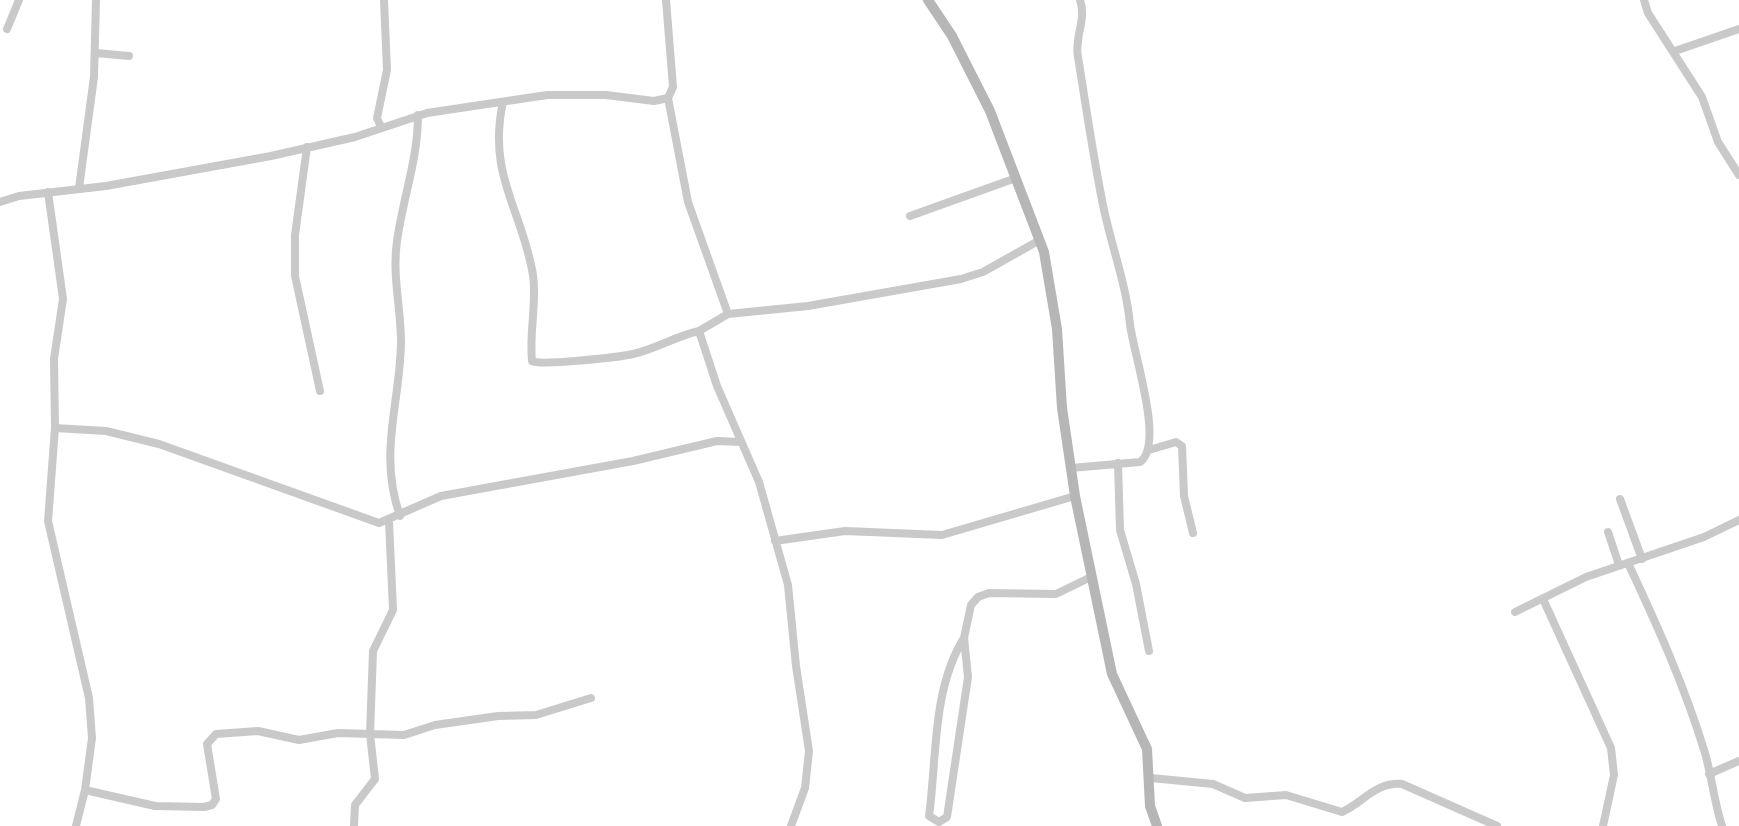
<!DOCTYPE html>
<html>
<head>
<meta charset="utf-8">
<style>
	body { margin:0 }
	canvas { display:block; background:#fff }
</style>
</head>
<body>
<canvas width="1739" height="826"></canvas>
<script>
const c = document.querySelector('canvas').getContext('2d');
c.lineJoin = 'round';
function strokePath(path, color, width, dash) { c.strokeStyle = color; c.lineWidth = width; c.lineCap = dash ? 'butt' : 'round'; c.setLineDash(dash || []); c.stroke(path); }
const street = new Path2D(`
	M1644 0 1648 13 1702 97 1718 142 1739 175
	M7 29 19 0
	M1675 51 1739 29
	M96 53 129 56
	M668 98 688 202 728 314 699 331
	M503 102C487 175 522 209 533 275 537 303 529 333 532 361 540 366 620 357 633 354 656 349 676 336 699 331L717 386 759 482 788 585 796 666 809 751 805 788 791 826
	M381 127 377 118 387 70 384 0
	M307 147 295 235V276L320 391
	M79 188 94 77 96 0
	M48 192 63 299 54 359 55 428 48 521 89 698 92 738 85 790 76 826
	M0 202 19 196 106 186 271 156 355 137 427 113 547 95H606L654 101 668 98 673 87 666 0
	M910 216 1016 178
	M728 314 808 306 961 279 983 272 1040 240
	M55 428 106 431 159 444 379 523 441 496 633 461 717 441 741 442
	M1149 450 1176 442 1182 446 1184 496 1193 533
	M1118 463 1120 530 1136 584 1149 651
	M1071 468 1140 462C1165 444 1133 353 1130 324 1126 283 1111 245 1103 205 1093 156 1086 106 1078 57 1074 38 1087 19 1080 0
	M1620 499 1642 559
	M400 516C378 453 400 405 401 342 401 308 392 276 397 241 403 198 418 159 418 115
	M1608 532 1619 565
	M775 541 845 531 942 535 1075 496
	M1628 563C1657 625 1685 687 1705 753 1712 777 1714 802 1722 826
	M1543 599 1611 748 1614 775 1603 826
	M1515 612 1586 577 1704 537 1739 520
	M964 638C932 689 937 758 929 816L939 822 947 817 968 677 964 638 971 605 978 597 989 593 1056 594 1091 577
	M1709 774 1739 761
	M1151 778 1213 784 1245 798 1286 795 1342 812C1364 802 1375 782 1402 784L1497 826
	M85 790 155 806 204 807 212 805 216 799 207 744 216 734 258 731 299 740 338 733 404 735 435 725 498 716 536 715 591 698
	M354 826 355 805 375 779 370 734 373 651 393 610 389 521`);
const secondary = new Path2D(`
	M928 0 952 36 990 111 1044 252 1057 329 1062 408 1075 496 1112 674 1147 749 1150 806 1157 826`);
strokePath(street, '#c9c9c9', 8);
strokePath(secondary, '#b6b6b6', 10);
</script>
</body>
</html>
